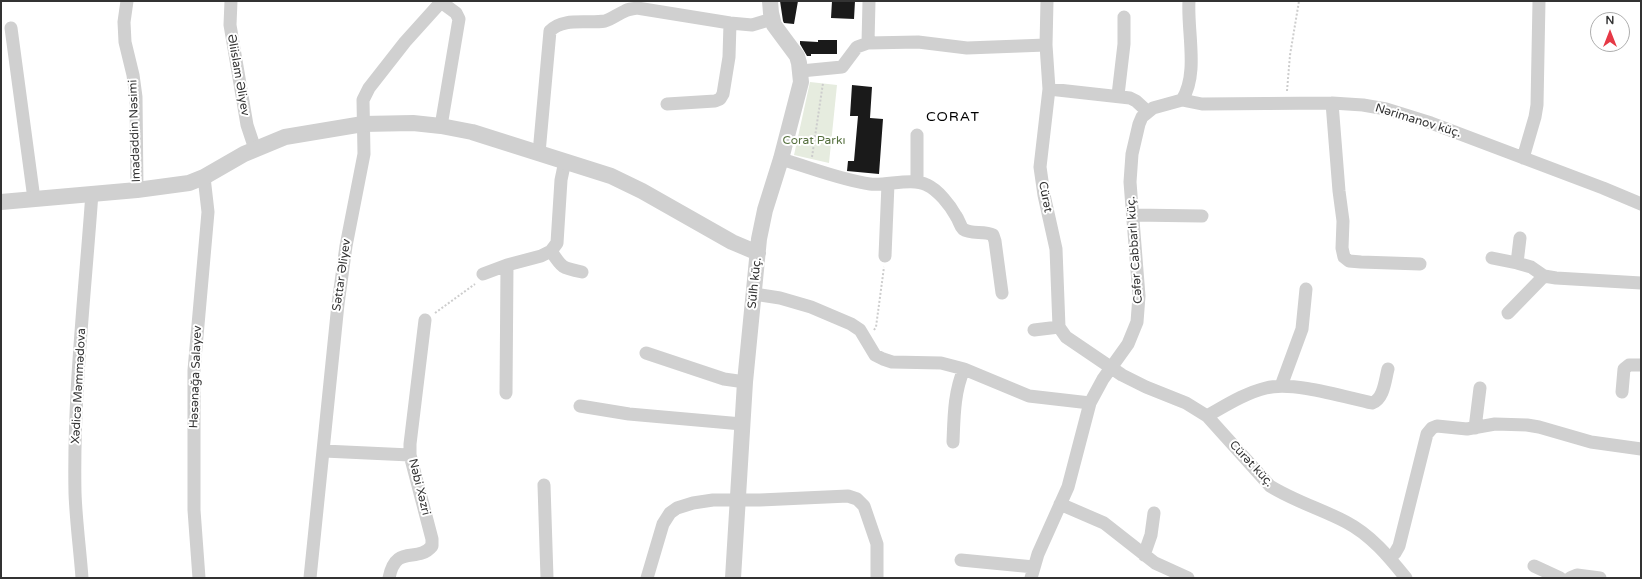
<!DOCTYPE html>
<html>
<head>
<meta charset="utf-8">
<style>
	body { margin:0 }
	#map { position:relative; width:1642px; height:579px; overflow:hidden; background:#fff; font-family:"Varela Round",sans-serif }
	canvas { display:block }
	.frame { position:absolute; inset:0; border:2px solid #333; pointer-events:none }
	.north { position:absolute; left:1590px; top:12px; width:40px; height:40px; box-sizing:border-box; background:#fff; border:1px solid #adadad; border-radius:50%; rotate:0deg; font-size:11px; font-weight:700; line-height:16px; text-align:center; color:#333 }
	.north::after { content:''; display:block; margin:auto; width:14px; height:18px; background:#e63946; clip-path:polygon(50% 0,100% 100%,50% 72%,0 100%) }
</style>
</head>
<body>
<div id="map">
<canvas width="1642" height="579"></canvas>
<div class="frame"></div>
<div class="north">N</div>
</div>
<script>
const c = document.querySelector('canvas').getContext('2d');
c.lineJoin = 'round';
function paint(path, color) { c.fillStyle = color; c.fill(path, 'evenodd'); }
function strokePath(path, color, width, dash) { c.strokeStyle = color; c.lineWidth = width; c.lineCap = dash ? 'butt' : 'round'; c.setLineDash(dash || []); c.stroke(path); }
function drawText(font, color, halo, rows, align = 'center') {
  c.font = font + ' "Varela Round",sans-serif'; c.lineWidth = 4; c.setLineDash([]); c.textBaseline = 'middle'; c.strokeStyle = halo; c.fillStyle = color; for (const [text, x, y, turn = 0] of rows) {
    c.save(); c.translate(x, y); c.rotate((+turn || 0) * Math.PI / 180); c.textAlign = isNaN(turn) ? turn : align; if (halo) c.strokeText(text, 0, 0); c.fillText(text, 0, 0); c.restore();
  }
}
const green = new Path2D(`
	M810 82 837 85 829 163 794 155Z`);
const building = new Path2D(`
	M780 1H798L794 24 784 23 783 21Z
	M832 1H855L854 19 831 18Z
	M818 40H837V54H811V56H807L800 44V41L818 42Z
	M852 85 872 87 870 118 883 119 879 174 847 171 848 161H854L858 116H850Z`);
const path = new Path2D(`
	M1287 91 1290 55 1299 1
	M812 157 823 83
	M435 313 475 284
	M874 330 876 327 884 267`);
const minor = new Path2D(`
	M127 1 124 22 125 42 133 75 136 97 137 190
	M231 1 230 25 247 125 255 149
	M1047 1 1046 45 1049 89 1040 167 1044 195 1056 249 1059 327 1066 337 1122 375 1146 387 1186 403 1207 416 1270 486C1294 501 1321 509 1346 522 1371 535 1389 557 1406 578
	M441 2 456 13 459 19 441 126
	M11 28 34 199
	M868 43 869 1
	M801 71 842 67 857 47 868 43 918 42 967 48 1046 45
	M1049 89 1130 98 1136 101 1148 112
	M1118 95 1124 44V17
	M1182 100 1202 104 1332 103 1363 105 1386 109 1431 123 1603 188 1641 204
	M1332 103 1339 191 1343 221 1342 248 1344 257 1349 261 1361 262 1420 264
	M667 104 715 101 720 99 723 94 729 57 730 23
	M539 153 550 31C563 17 587 24 605 21 612 19 618 14 625 11 628 9 633 9 637 8L730 23 752 25 772 19
	M1523 158 1535 117 1537 105 1539 1
	M781 159C809 167 841 180 870 184 887 186 912 177 927 185 938 190 950 205 956 216 959 220 960 226 963 229 971 235 984 230 993 235L995 241 1002 293
	M917 182V135
	M1133 215 1202 216
	M551 251C562 268 562 268 582 272
	M885 256 888 184
	M1492 258 1517 263 1531 267 1544 276 1556 278 1641 283
	M1517 263 1520 238
	M483 274 507 265 541 256 551 251 557 243 561 180 565 161
	M754 294 780 298 811 307 851 324 860 330 875 355 883 359 892 362 941 363 964 369 1029 396 1090 403
	M1508 313 1544 276
	M1034 330 1059 327
	M646 353 724 379 745 382
	M1281 386 1302 329 1306 289
	M1622 392 1624 369 1629 365H1641
	M506 393 507 265
	M580 406 629 414 742 424
	M1207 416C1225 406 1245 393 1266 388 1293 381 1344 397 1372 403 1384 399 1385 380 1388 369
	M1475 428 1480 388
	M953 442C954 417 954 392 964 369
	M324 451 410 455
	M544 485 547 578
	M1060 504 1104 523 1155 563 1188 578
	M1144 555 1151 535 1154 513
	M1390 558 1395 553 1399 546 1427 434 1432 428 1437 426 1467 429 1495 424 1527 425 1539 427 1591 442 1641 449
	M961 560 1034 567
	M1534 566 1560 578
	M82 578C80 550 76 521 75 493 73 395 85 292 92 193
	M199 578 194 510V370L208 212 204 177
	M310 578 338 304 346 246 364 154 363 100 369 88 405 42 442 1
	M389 578C396 543 417 564 432 546V539L410 455V444L425 320
	M647 578 663 524 670 513 677 508 693 503 713 500H760L848 496 857 499 864 506 877 544V578
	M1031 578 1038 554 1068 487 1090 403 1103 379 1128 344 1137 322 1139 296 1130 182 1132 154 1139 124 1142 117 1153 108 1182 100C1199 74 1187 31 1189 1
	M1570 578 1577 575 1600 578`);
const tertiary = new Path2D(`
	M1 202 137 190 189 183 204 177 244 154 285 137 363 124 413 123 441 126 472 132 611 176 642 191 732 242 758 253
	M733 578 745 382 759 239 765 210 781 159 801 82 799 63 797 56 774 25 771 13 770 1`);
const streetNames = [
	["Əliislam Əliyev",238,75,80],
	["Nərimanov küç.",1418,121,17],
	["Imadəddin Nəsimi",135,131,-92],
	["Cürət",1045,197,79],
	["Cəfər Cabbarlı küç.",1135,250,-94],
	["Səttar Əliyev",342,275,-82],
	["Sülh küç.",755,283,-84],
	["Həsənağa Salayev",196,377,-88],
	["Xədicə Məmmədova",79,386,-87],
	["Cürət küç.",1251,464,47],
	["Nəbi Xəzri",419,487,76]
];
const parkNames = [
	["Corat Parkı",814,141]
];
const quarterNames = [
	["CORAT",953,117]
];
paint(green, '#e6ecdf');
paint(building, '#1a1a1a');
strokePath(path, '#cdcdcd', 2, [2, 2]);
strokePath(minor, '#d0d0d0', 13);
strokePath(tertiary, '#d0d0d0', 16);
drawText('12px', '#333', '#fff', streetNames);
drawText('12px', '#56703f', '#fff', parkNames);
c.letterSpacing = '1px';
drawText('14px', '#000', '#fff', quarterNames);
c.letterSpacing = '0px';
</script>
</body>
</html>
